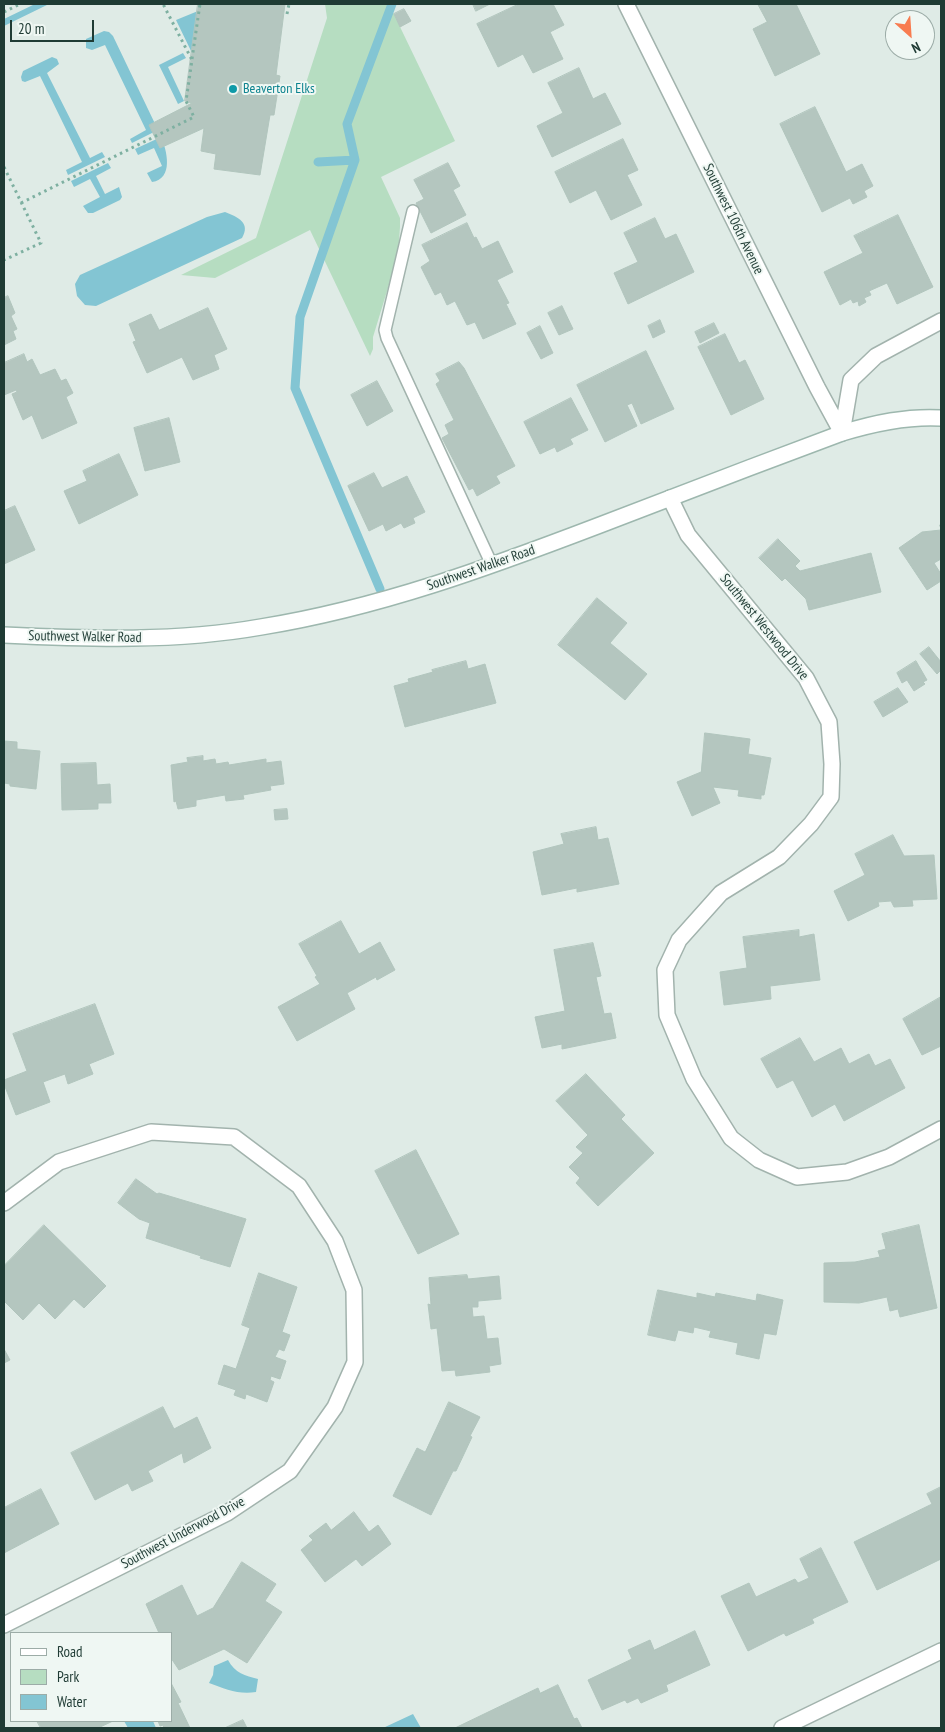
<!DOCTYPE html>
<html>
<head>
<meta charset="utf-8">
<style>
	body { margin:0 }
	#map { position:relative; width:945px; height:1732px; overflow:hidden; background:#dfebe6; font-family:"PT Sans Narrow",sans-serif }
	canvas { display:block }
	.frame { position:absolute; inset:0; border:5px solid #1f3b34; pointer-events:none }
	.legend { position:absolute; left:10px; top:1632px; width:162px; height:90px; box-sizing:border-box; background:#eff7f3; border:1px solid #9caca7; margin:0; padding:6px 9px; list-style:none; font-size:15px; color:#1f3b34 }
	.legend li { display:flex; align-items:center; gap:10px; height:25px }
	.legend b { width:25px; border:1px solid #9caca7 }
	.north { position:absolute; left:885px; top:10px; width:50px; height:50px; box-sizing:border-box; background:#eff7f3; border:1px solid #9caca7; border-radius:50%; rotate:154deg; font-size:14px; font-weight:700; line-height:20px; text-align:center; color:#1f3b34 }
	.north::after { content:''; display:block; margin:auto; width:18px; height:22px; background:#f87c50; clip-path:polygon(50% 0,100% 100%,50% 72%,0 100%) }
	.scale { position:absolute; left:10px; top:20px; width:84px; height:22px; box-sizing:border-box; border:2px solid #1f3b34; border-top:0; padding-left:6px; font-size:15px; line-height:18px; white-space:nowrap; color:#1f3b34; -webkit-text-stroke:4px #eff7f3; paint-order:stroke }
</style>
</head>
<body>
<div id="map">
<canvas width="945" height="1732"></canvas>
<div class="frame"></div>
<ul class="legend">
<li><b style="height:6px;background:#fff"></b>Road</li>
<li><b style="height:14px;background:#b6ddc1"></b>Park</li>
<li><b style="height:14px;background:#83c5d3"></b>Water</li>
</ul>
<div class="north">N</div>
<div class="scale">20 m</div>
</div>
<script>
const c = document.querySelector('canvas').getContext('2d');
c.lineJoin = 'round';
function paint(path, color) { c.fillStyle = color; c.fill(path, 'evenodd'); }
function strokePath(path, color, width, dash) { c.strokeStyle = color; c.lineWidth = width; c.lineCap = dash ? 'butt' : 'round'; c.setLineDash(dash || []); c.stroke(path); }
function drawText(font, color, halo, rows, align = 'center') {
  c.font = font + ' "PT Sans Narrow",sans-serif'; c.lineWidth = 4; c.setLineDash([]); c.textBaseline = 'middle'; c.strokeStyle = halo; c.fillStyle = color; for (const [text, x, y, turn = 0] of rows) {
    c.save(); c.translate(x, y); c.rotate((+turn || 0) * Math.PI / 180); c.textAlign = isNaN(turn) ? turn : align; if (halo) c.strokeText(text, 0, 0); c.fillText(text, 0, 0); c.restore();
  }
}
const green = new Path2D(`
	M325 4H389L455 141 381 177 400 218V227L398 255 373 337V349L370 356 310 230 215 278 181 275 256 238 327 18Z`);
const water = new Path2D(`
	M35 4H49L4 26V19Z
	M198 11 192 53 176 20Z
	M104 31 109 32 113 36 158 130 132 143 130 139 146 130 105 45 92 50 86 48V39Z
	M183 53 186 58 168 67 184 101 178 104 159 65Z
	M52 57 57 59 59 64 47 73 90 158 102 152 105 157 68 175 66 170 82 162 40 76 25 82 22 81 21 77 23 71Z
	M161 137C167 150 174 179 152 182L147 173 162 166 154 148 138 155 135 149Z
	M108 163 111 168 96 176 105 194 119 187 122 197 120 200 93 213H88L83 206 100 197 90 179 74 187 71 181Z
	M225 212C238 217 251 223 242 238L96 306 85 305 77 296 75 284 80 275 207 217Z
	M228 1660C235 1673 245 1676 258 1679L256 1692C239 1695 225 1689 209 1683L213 1675 214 1666Z
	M413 1714 421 1728H383Z
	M124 1721H153L156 1728H128Z`);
const stream = new Path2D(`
	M318 162 355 160
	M380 589 295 388 300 317 355 160 347 124 392 4`);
const building = new Path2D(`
	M198 4H285L276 75 280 76 274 115H270L260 175 214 169 216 154 201 151 204 128 160 148 149 125 192 103 185 101Z
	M473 4H490L476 11Z
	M519 4H553L564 25 550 32 563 59 533 73 523 54 498 67 477 24Z
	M758 4H796L820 54 775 76 753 29 767 22Z
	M404 9 411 21 400 27 394 14Z
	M579 68 593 99 605 93 621 124 552 157 537 126 563 113 548 83Z
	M815 107 846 172 862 164 873 186 864 191 867 197 853 204 850 198 822 212 780 124Z
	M623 139 638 170 627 175 642 205 611 220 596 190 570 203 555 172Z
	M448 163 460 186 453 190 466 215 431 233 416 203 424 199 414 180Z
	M898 215 933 287 897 304 887 283 869 291 871 295 864 298 866 302 859 306 858 301 853 303 851 299 840 305 824 272 863 253 854 236Z
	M655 218 665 239 676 234 694 272 628 304 614 273 638 262 624 233Z
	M467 223 474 238 476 237 482 249 498 241 513 272 497 280 509 303 506 304 516 324 483 339 475 322 467 325 455 301 447 305 441 292 435 295 421 267 430 261 422 245Z
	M8 296 15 313 11 316 17 329 13 331 16 339 4 345V298Z
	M562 306 573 329 559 335 548 313Z
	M208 308 227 349 214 355 219 369 193 380 182 357 147 373 133 342 136 341 129 324 151 314 159 330Z
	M660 320 665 332 653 338 648 326Z
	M714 323 719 333 700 343 695 332Z
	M540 326 553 353 541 359 527 333Z
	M725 334 739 363 745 360 764 399 731 415 698 347Z
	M646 351 674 409 641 424 632 403 627 405 637 426 605 442 577 385Z
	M24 354 27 362 32 359 40 375 55 369 61 381 66 379 73 393 66 397 77 423 42 439 32 415 23 420 12 394 17 392 16 390 4 395V363Z
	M459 362 464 368 515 466 496 476 500 483 477 496 473 488 469 490 442 438 449 434 445 425 454 420 436 384 440 381 436 374Z
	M377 381 393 411 367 426 351 395Z
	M571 398 588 430 570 439 573 444 557 452 555 447 540 454 524 422Z
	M169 418 180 462 145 471 134 428Z
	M119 454 138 495 79 524 64 491 87 481 83 471Z
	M374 473 382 488 407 476 425 512 413 518 415 523 404 528 401 523 386 531 383 524 369 531 348 486Z
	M15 506 35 550 4 564V511Z
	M940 525H941V559L934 563 941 574V581L927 590 899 548 922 532 941 530Z
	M778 539 800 561 795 566 800 571 871 553 881 592 809 610 806 599 785 578 782 581 759 558Z
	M597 598 627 623 610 643 647 674 625 700 558 645Z
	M929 647 941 662V670L937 674 920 654Z
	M466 661 468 669 485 664 496 703 405 727 394 686 409 682 408 679 433 672 432 670Z
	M916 661 927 680 923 682 925 684 914 691 907 680 902 683 897 673Z
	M898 688 908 702 883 717 874 702Z
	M705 733 750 739 748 754 771 758 764 795H761V799L738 796 739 790 713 787 720 803 692 816 677 782 701 772Z
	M4 741 17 742V749L40 751 36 789 10 786V784L4 783Z
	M203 756V761L215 759 216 764 228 762 229 765 266 759V763L281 761 284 784 270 786 271 790 243 795 244 799 226 801 225 795 196 800V806L178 809 176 801 174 802 171 765 188 762 187 758Z
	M96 763 97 785 110 784 111 803H98V809L62 810 61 764Z
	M287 809 288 819 275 820 274 810Z
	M596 827 598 840 608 838 619 884 577 892V888L542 895 533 852 564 844 561 834Z
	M893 835 904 856 934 855 937 899 912 900 913 906 894 907 891 901 878 902 879 906 848 921 834 891 865 875 855 854Z
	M341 921 359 954 380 942 395 970 377 980 376 977 347 993 355 1009 297 1041 278 1007 320 984 315 977 317 976 299 944Z
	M799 930V937L814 934 820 980 770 986 771 999 724 1005 720 972 747 968 743 937Z
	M593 943 601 976 596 977 604 1014 611 1013 616 1038 562 1049V1044L542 1048 535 1017 565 1011 554 950Z
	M941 997V1046L922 1055 903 1019Z
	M95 1004 114 1054 89 1064 93 1074 68 1084 65 1074 43 1082 50 1102 16 1115 4 1084V1080L27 1071 13 1034Z
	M800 1038 814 1062 841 1048 849 1064 869 1054 875 1066 890 1059 905 1088 844 1121 835 1104 812 1117 793 1080 777 1088 761 1059Z
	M586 1074 625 1115 621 1119 654 1153 598 1206 576 1183 580 1178 569 1167 583 1153 576 1147 588 1135 556 1101Z
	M416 1150 459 1234 418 1254 375 1171Z
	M136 1179 157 1194 159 1193 246 1219 230 1267 200 1258 201 1256 146 1238 150 1223 139 1219 118 1203Z
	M44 1225 106 1286 84 1308 74 1299 55 1319 39 1303 23 1320 4 1301V1266Z
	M919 1225 937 1308 900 1317 898 1309 890 1311 887 1297 859 1303 824 1302V1263L855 1262 880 1257 878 1251 886 1249 882 1234Z
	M259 1273 297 1287 282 1332 290 1335 284 1351 279 1349 275 1357 286 1361 280 1379 271 1376 270 1380 274 1382 267 1402 246 1394 245 1399 234 1395 236 1390 218 1384 224 1365 236 1369 250 1328 242 1325Z
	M467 1275 468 1279 499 1276 501 1299 478 1301V1307H472L473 1317 484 1316 487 1339 498 1338 501 1364 489 1366 490 1372 456 1376 455 1370 442 1371 437 1328 431 1329 428 1304 431 1305 429 1278Z
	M658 1290 697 1298V1293L715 1297 716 1293 756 1301 757 1294 783 1300 776 1335 764 1333 759 1359 736 1354 738 1343 709 1337 711 1331 694 1327 693 1333 678 1330 675 1341 648 1335Z
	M4 1349 10 1360 4 1363Z
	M449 1402 480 1417 470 1436 472 1437 456 1471H453L431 1515 393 1496 417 1448 425 1452Z
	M163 1407 174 1429 197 1417 211 1448 184 1463 182 1453 148 1471 153 1481 132 1491 128 1483 95 1500 71 1453Z
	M941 1487V1559L877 1590 854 1542 932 1504 927 1494Z
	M41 1489 59 1524 4 1553V1508Z
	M354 1512 369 1532 378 1525 391 1544 362 1566 356 1559 325 1582 301 1550 313 1540 309 1536 326 1523 331 1530Z
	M821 1548 848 1602 812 1619 814 1623 786 1636 784 1633 748 1651 721 1596 749 1583 756 1597 795 1579 798 1583 809 1578 800 1559Z
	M242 1562 276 1584 265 1601 282 1612 247 1663 224 1649 179 1670 171 1658V1633H159L146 1604 182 1585 197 1616 213 1608Z
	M695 1631 710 1665 666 1685 668 1691 641 1703 638 1698 627 1703 625 1700 602 1710 588 1680 632 1659 628 1650 650 1640 654 1650Z
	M171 1683 181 1702 178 1703 190 1728H164L163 1725 160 1726 158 1721H171Z
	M558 1685 574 1719 577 1718 582 1728H455L538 1688 540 1693Z
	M243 1720 247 1728H225Z
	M37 1721H113L98 1728H41Z`);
const path = new Path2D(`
	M4 12 20 4
	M287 14 289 4
	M192 59 200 4
	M4 167 41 243 4 260
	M21 203 194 117 186 101 192 60 163 4`);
const service = new Path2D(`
	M413 211 385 330 387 338 492 565`);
const minor = new Path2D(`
	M626 4 817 387 842 433
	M842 433 851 380 876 356 941 321
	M670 498 688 535 806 678 829 722 832 764 831 797 811 824 779 857 721 893 679 940 665 970 667 1015 694 1079 731 1138 759 1160 797 1177 847 1172 889 1157 941 1129
	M4 1203 59 1162 151 1132 234 1137 299 1186 335 1241 354 1290 355 1362 335 1407 290 1471 227 1513 4 1625
	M782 1728 941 1651`);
const secondary = new Path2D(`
	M4 635C90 639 176 642 261 627 379 608 490 567 600 525 681 494 761 463 842 433 875 423 907 416 941 418`);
const markers = [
	[233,89,5,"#0f9aa8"]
];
const cultureNames = [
	["Beaverton Elks",243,89]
];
const streetNames = [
	["Southwest 106th Avenue",733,219,64],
	["Southwest Walker Road",481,568,-19],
	["Southwest Westwood Drive",764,627,51],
	["Southwest Walker Road",85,637,1],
	["Southwest Underwood Drive",183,1533,-28]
];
paint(green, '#b6ddc1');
paint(water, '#83c5d3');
strokePath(stream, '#83c5d3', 9);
paint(building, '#b4c6bf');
strokePath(building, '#b1c5bd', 1);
strokePath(service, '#a2b3ad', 14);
strokePath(minor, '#a2b3ad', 18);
strokePath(secondary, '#9db7ae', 18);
strokePath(path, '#7eb0a1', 3, [2.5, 4]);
strokePath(service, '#fff', 11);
strokePath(minor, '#fff', 15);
strokePath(secondary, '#fff', 15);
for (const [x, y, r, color] of markers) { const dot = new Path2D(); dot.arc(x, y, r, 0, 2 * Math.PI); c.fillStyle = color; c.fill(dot); strokePath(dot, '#eff7f3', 2); }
drawText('14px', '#0d838f', '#eff7f3', cultureNames, 'left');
drawText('14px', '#1f3b34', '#eff7f3', streetNames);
</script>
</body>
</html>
